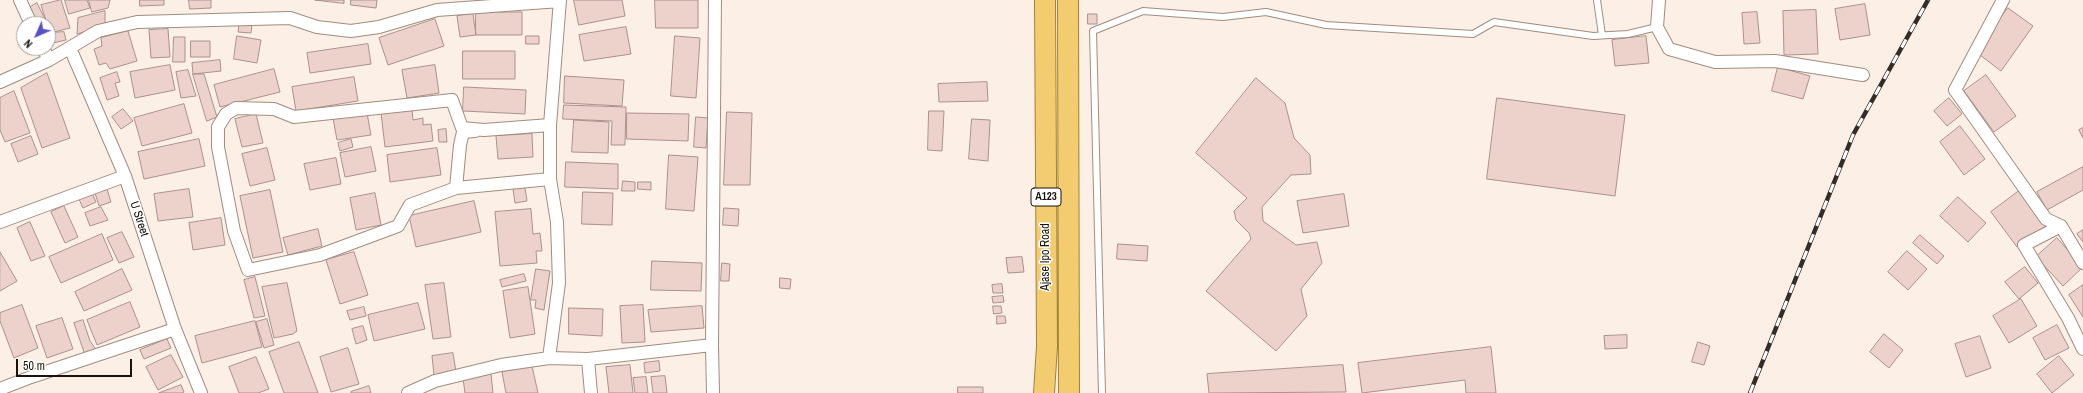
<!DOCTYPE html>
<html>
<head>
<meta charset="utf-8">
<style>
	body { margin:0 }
	#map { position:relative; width:2083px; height:393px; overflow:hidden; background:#fcefe5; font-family:"Archivo Narrow",sans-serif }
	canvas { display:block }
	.north { position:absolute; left:16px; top:16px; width:40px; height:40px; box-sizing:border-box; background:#fff; border:1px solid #a3a09e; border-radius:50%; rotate:225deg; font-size:11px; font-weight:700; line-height:16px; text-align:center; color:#19120d }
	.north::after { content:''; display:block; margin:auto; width:14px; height:18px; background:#594fc7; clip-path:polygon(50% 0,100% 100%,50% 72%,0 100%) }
	.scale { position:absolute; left:16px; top:359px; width:116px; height:18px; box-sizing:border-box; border:2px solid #19120d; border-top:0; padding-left:5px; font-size:12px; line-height:14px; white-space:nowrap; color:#19120d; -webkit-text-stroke:3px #fff; paint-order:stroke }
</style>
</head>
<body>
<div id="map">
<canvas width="2083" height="393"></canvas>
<div class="north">N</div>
<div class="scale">50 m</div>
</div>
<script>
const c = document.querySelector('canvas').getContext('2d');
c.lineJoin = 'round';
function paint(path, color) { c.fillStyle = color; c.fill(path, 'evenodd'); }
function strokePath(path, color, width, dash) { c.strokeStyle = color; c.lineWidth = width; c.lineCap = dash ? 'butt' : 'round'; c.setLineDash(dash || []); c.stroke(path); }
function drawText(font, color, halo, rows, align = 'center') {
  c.font = font + ' "Archivo Narrow",sans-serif'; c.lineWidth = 3; c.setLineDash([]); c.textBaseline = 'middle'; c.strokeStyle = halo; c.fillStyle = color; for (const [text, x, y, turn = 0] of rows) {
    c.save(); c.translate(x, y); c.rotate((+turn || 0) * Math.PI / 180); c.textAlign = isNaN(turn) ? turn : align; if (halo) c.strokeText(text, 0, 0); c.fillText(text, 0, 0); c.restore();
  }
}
const building = new Path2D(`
	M61 0 70 28 50 33 41 5Z
	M65 0H87L90 8 69 14Z
	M89 0H110L108 8 92 12Z
	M140 0H164V5L140 6Z
	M189 0H211V8L190 9Z
	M315 0H344V3Z
	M351 0H377L376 8 351 5Z
	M574 0H622L625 16 579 25Z
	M655 0H698V28H656Z
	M37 3 47 23 44 24H38L29 8Z
	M1865 4 1870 35 1840 40 1835 9Z
	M2008 8 2033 26 2001 71 1976 52Z
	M1816 10 1818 54 1784 55 1783 11Z
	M105 11V26L77 34 78 18Z
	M476 12H522V35H476Z
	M1757 12 1760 43 1744 44 1742 13Z
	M473 14 476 35 460 37 457 16Z
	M1088 14H1097V24H1088Z
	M435 19 444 46 388 65 379 38Z
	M252 23 251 33 238 32 239 25Z
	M626 27 631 54 584 61 579 35Z
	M168 29 170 57 151 58 149 30Z
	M128 31 137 61 110 69 106 63 99 65 94 49 102 46 101 38Z
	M64 32 66 40 53 43 50 33Z
	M237 36 261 40 257 63 234 59Z
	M526 36H539V44H526Z
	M675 36 700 38 696 98 671 96Z
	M1646 36 1649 63 1615 66 1612 40Z
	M174 37H185V62H173Z
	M191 41H210V57H191Z
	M368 44 371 64 310 73 307 53Z
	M463 51H515V79H463Z
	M220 60 221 71 193 74 192 63Z
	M170 65 175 90 135 98 130 72Z
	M435 65 439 93 407 98 402 70Z
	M1778 67 1810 76 1803 99 1772 91Z
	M274 69 280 92 220 107 214 85Z
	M188 70 196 96 181 98 176 72Z
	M117 72 120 82 115 83 119 96 107 100 100 78Z
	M47 73 70 138 42 148 21 88Z
	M193 74H204L217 117 207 121Z
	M1986 75 2016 116 1994 132 1964 91Z
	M565 76 624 80 622 106 564 103Z
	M354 77 358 101 296 111 292 87Z
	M1256 78 1285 103 1294 138 1310 155 1311 174 1291 175 1262 207 1263 221 1296 245 1317 242 1322 263 1301 289 1307 316 1276 351 1206 291 1251 239 1249 233 1236 220 1234 211 1247 198 1196 153Z
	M987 82 988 101 939 102 938 84Z
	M464 87 526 90 525 114 463 111Z
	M14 91 30 133 5 142 0 130V98Z
	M1497 98 1625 115 1615 196 1487 179Z
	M1949 98 1962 114 1947 126 1934 111Z
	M184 104 192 133 142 146 134 118Z
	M564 105 626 107 625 145H611L612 121 563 119Z
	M123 109 133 121 121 129 112 117Z
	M412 109 413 120 423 118V125L431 124 433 141 385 147 381 113Z
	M929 111H944L942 151 928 150Z
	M727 112 752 113 750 185H724Z
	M367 113 371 135 337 140 333 118Z
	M627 113 689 114 688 141 627 139Z
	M256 114 263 143 242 147 235 119Z
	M696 117 708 118 706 148 694 147Z
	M972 119 990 120 988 161 969 159Z
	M574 120 609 122 608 153 572 152Z
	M1960 126 1985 159 1964 175 1940 142Z
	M2083 128V138L2079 130Z
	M446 129 447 142H439L438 130Z
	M532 134 533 157 498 159 496 136Z
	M31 136 38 154 18 162 11 144Z
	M199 139 205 166 144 179 138 152Z
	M351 139 353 147 340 151 338 143Z
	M371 147 376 171 345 177 340 153Z
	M267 148 275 180 250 186 242 154Z
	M437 148 441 175 390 182 387 155Z
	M669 155 698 157 694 211 666 209Z
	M336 158 341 184 310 190 304 164Z
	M566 162 618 164V189L565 187Z
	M2083 167V190L2047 210 2037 192Z
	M623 181 635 182V191H622Z
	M638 182H651V190L638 189Z
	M525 188 527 201 515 203 513 189Z
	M107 189 111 202 99 206 95 193Z
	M189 189 193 217 158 221 154 194Z
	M270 190 283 252 253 258 240 196Z
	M91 191 96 202 83 208 78 197Z
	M2019 191 2046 226 2017 247 1991 212Z
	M583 192 613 193 612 225 582 224Z
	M375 193 381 225 356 230 350 198Z
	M1344 194 1349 226 1303 233 1297 201Z
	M1958 197 1986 223 1968 242 1940 216Z
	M474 201 481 232 416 247 409 216Z
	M64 206 78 237 65 243 51 212Z
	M101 207 108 220 90 226 85 213Z
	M724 208 739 209 738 226 723 225Z
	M531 209 533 234 540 233 542 251H536L537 263 500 266 495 212Z
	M221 218 225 245 193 250 189 223Z
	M30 222 45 256 31 261 17 228Z
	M318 229 322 246 288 255 283 238Z
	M2083 230V242L2077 234Z
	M122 232 134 257 119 263 107 238Z
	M102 234 113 260 61 283 49 257Z
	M1920 235 1944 256 1937 264 1913 243Z
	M2057 238 2083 267 2063 286 2036 257Z
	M1118 244 1148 246 1147 261 1117 259Z
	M1907 251 1927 269 1908 290 1888 272Z
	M0 252 17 281 0 291Z
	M354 252 368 295 340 304 326 260Z
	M1022 257 1024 272 1008 273 1006 258Z
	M652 261 702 263 701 291 651 290Z
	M722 263 730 264 729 281H721Z
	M2025 267 2038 283 2019 299 2005 282Z
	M122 269 132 290 84 311 75 292Z
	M536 269 550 271 544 310 535 308 536 300H531Z
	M524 274 526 281 502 287 500 280Z
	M255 277 265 316 254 318 244 280Z
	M780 278 791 279 790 289 780 288Z
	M287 283 297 331 293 334 274 338 262 287Z
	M444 283 451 337 433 339 425 285Z
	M1002 284 1003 293H993L992 285Z
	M2083 285V317L2069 295Z
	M528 287 535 334 510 338 503 291Z
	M1003 296 1004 302 993 303 992 297Z
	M2021 299 2037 326 2009 343 1993 316Z
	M130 302 140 327 97 345 87 320Z
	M418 303 425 329 374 341 368 315Z
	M22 305 38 348 14 358 0 321V313Z
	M643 305 645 342 622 343 620 306Z
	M702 306 704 328 651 332 648 310Z
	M993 306H1001L1002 313 994 314Z
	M364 307 366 316 350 320 347 311Z
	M569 308 603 309 602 336 569 334Z
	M997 316H1005L1006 323 997 324Z
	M62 318 73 349 47 358 36 326Z
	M267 319 274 345 264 348 256 322Z
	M83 320 90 341 97 351 85 355 74 323Z
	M255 321 262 347 202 363 195 336Z
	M2057 325 2069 348 2045 360 2033 338Z
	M363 326 367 340 356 344 352 329Z
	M1884 334 1903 350 1889 368 1870 352Z
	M1627 335V348L1605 349 1604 336Z
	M1980 336 1991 368 1966 377 1955 344Z
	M167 339 171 348 144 359 140 350Z
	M299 342 318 393H284L269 352Z
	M1698 342 1710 346 1704 365 1692 362Z
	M1491 347 1496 393H1466L1465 380 1362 393 1358 363Z
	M348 348 359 384 331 392 320 357Z
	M453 353 456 372 434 375 432 356Z
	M171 355 183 377 158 390 146 367Z
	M2059 356 2074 375 2052 393 2037 374Z
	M256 357 269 389 258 393H239L229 367Z
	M659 361 660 371 645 373 644 363Z
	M630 365 633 393H609L606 367Z
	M1343 365 1346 392 1209 393 1207 374Z
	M532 366 538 393H506L502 372Z
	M491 374 493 393H465L463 378Z
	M665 376 667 393H653L651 377Z
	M646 377 648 393H635L633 378Z
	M181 385 184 392 182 393H159Z
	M369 386 371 393H351V392Z
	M958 387H983V393H958Z`);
const service = new Path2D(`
	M1597 0 1602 35
	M1102 393 1093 31 1143 11 1223 17 1266 12 1326 25 1473 34 1494 22 1593 36 1628 34 1657 27`);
const minor = new Path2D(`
	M20 0 31 24
	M1659 0 1657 27 1669 49 1715 62 1775 61 1863 75
	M2003 0 1955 90 2046 219 2061 226 2083 263
	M43 48 49 60
	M70 48 125 176 175 329 201 393
	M0 82 49 60 98 31 137 22 290 18 317 27 351 31 379 27 437 10 560 1
	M550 179 456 188 410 205 398 226 320 255 248 270 234 231 218 147V127L226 114 236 108 274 109 294 117 452 100 462 128 484 130 550 125
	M456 188 460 145 463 132 475 131
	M0 222 125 176
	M2061 226 2024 245 2068 318 2083 349
	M712 345 713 393
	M549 358 559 283 557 222 550 179V125L560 0
	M588 359 591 393
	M0 389 31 377 175 329
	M408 393 435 381 501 365 549 358 588 359 712 345 715 0`);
const trunk = new Path2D(`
	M1068 0 1069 393
	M1044 393 1047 346 1045 0`);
const rail = new Path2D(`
	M1750 393 1853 135 1928 0`);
const shields = [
	[1046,197,30]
];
const shieldNames = [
	["A123",1046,197]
];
const streetNames = [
	["U Street",139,219,72],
	["Ajase Ipo Road",1046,257,-90]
];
paint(building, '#edd2cc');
strokePath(building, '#aa918b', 1);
strokePath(service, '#a08d7e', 8);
strokePath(minor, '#a08d7e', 14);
strokePath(trunk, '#a38234', 22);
strokePath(service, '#fff', 6);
strokePath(minor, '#fff', 12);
strokePath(trunk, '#f2cc6e', 20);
strokePath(rail, '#342c26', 4.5);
strokePath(rail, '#fff', 3, [9]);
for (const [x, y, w] of shields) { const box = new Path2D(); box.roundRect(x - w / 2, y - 9, w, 18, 3); c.fillStyle = '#fff'; c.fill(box); strokePath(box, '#19120d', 1); }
drawText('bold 11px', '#19120d', null, shieldNames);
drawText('12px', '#19120d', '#fff', streetNames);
</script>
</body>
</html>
